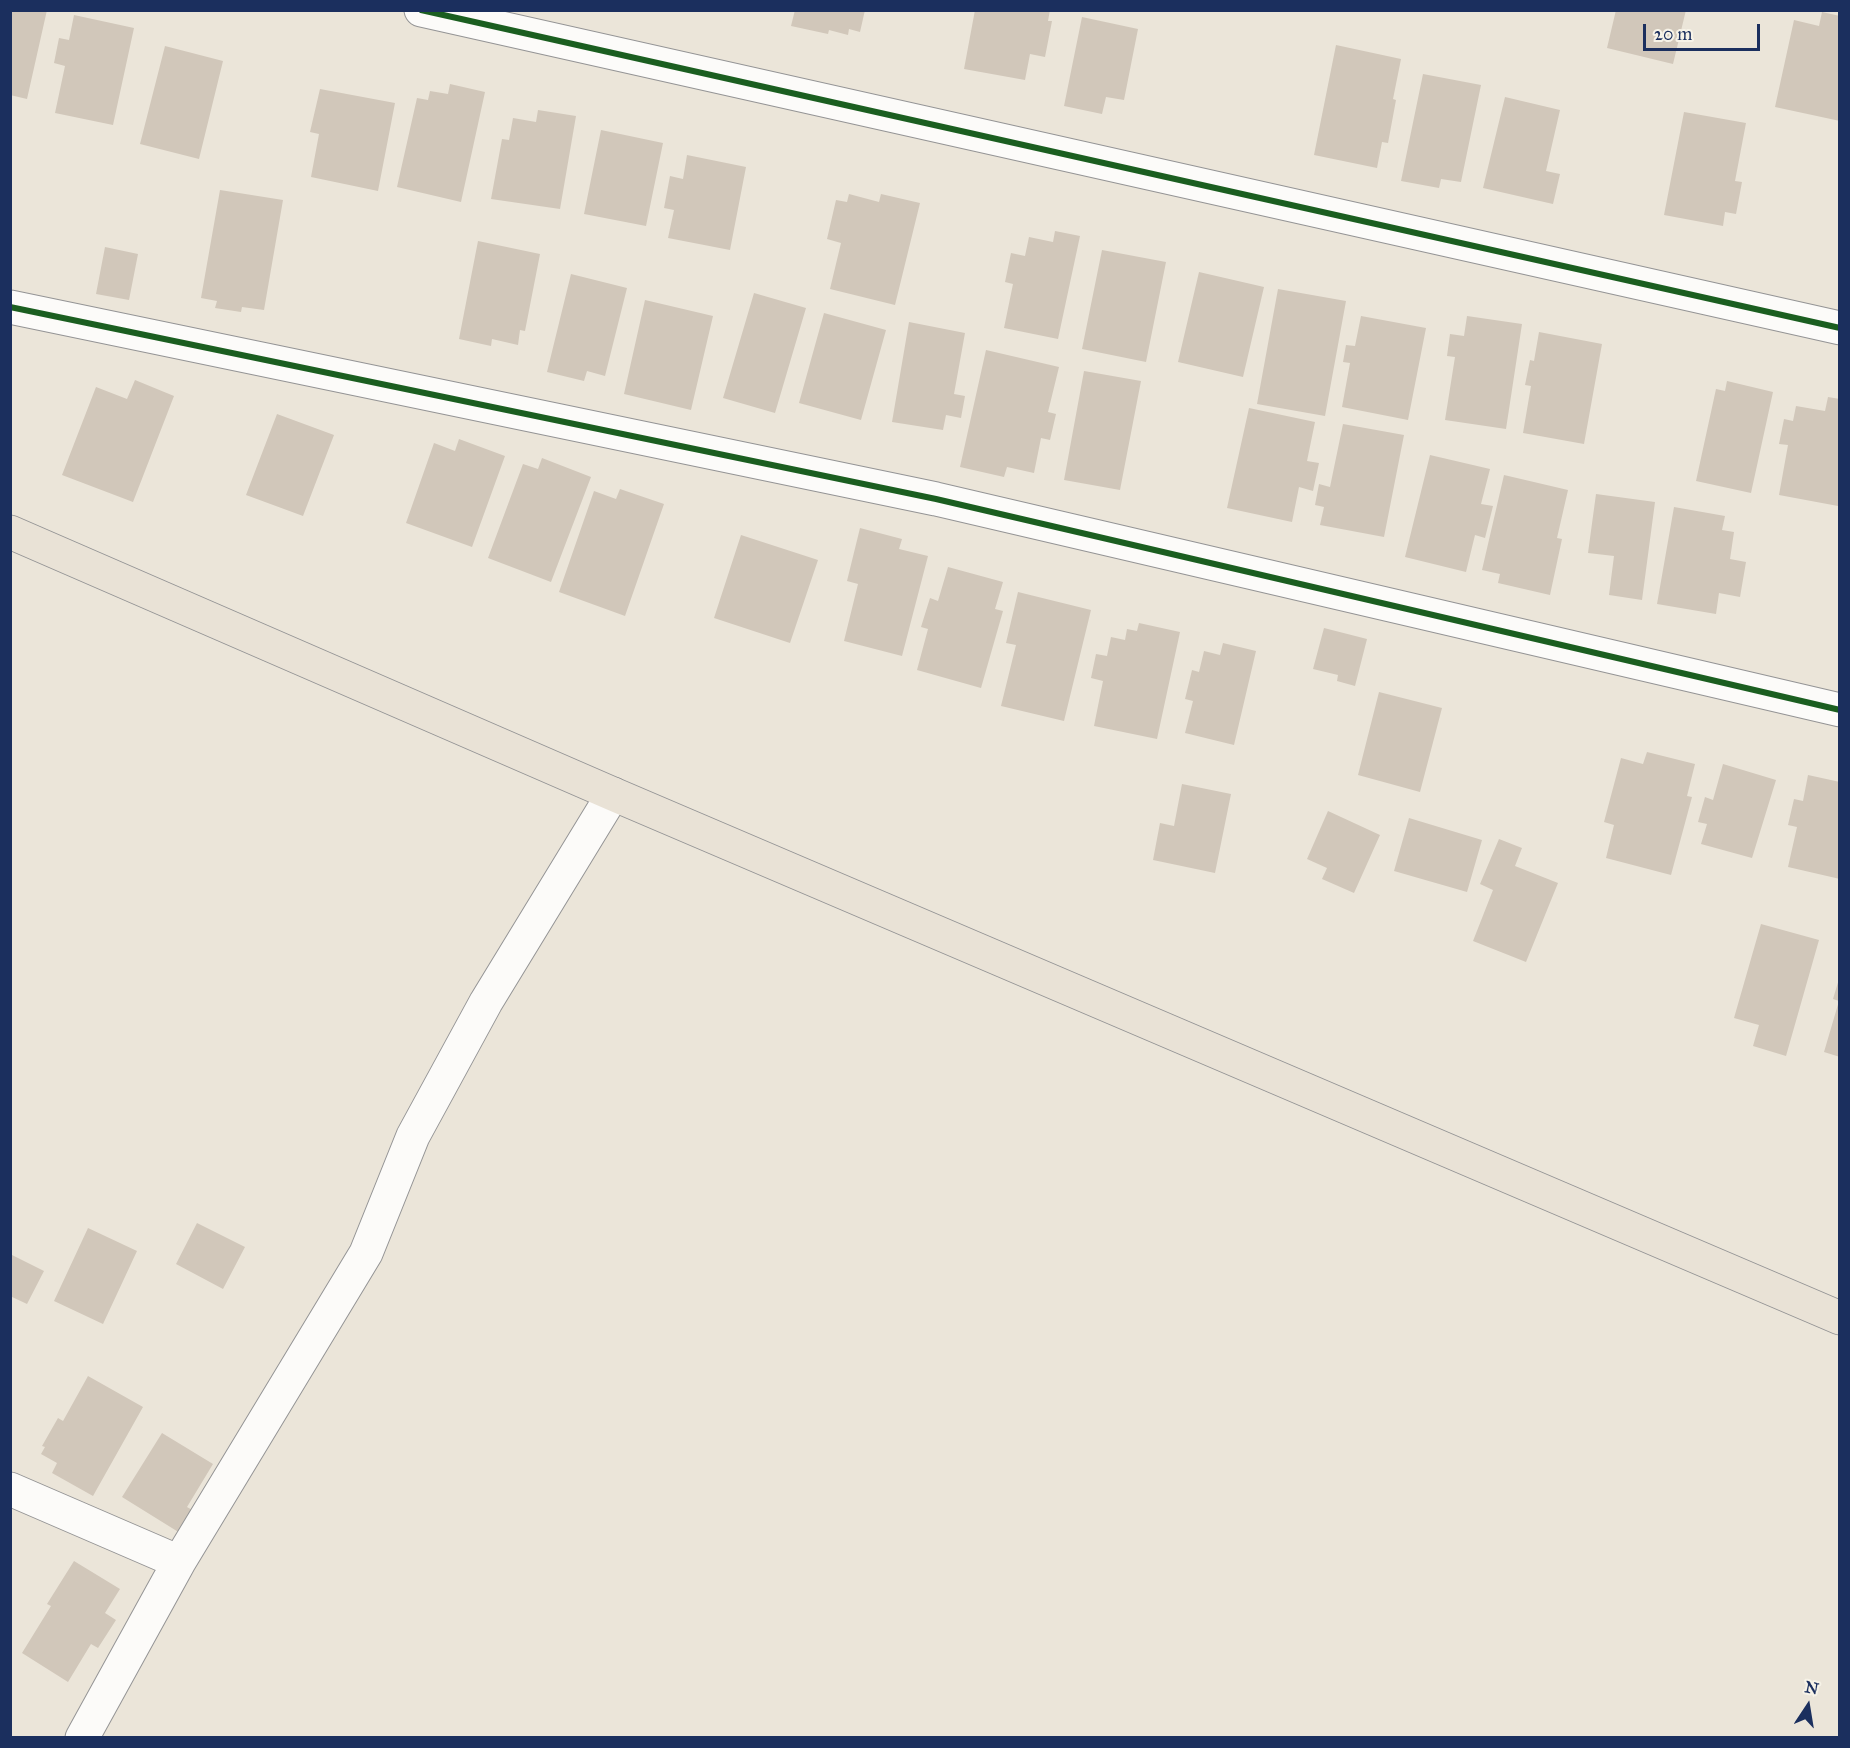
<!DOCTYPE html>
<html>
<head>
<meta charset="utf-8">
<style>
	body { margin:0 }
	#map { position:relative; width:1850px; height:1748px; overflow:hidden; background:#ebe5d9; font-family:"IM FELL Great Primer",serif }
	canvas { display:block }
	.frame { position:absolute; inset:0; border:12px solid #1b2f5e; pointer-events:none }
	.north { position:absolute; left:1778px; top:1676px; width:60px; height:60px; -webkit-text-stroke:4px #f7f3e8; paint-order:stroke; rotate:12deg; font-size:16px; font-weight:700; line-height:24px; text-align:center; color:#1b2f5e }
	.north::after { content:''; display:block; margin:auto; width:21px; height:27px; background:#1b2f5e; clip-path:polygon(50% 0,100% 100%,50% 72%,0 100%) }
	.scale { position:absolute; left:1643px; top:24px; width:117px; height:27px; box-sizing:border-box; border:3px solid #1b2f5e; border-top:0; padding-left:8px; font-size:18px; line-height:21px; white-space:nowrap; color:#1b2f5e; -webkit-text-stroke:4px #f7f3e8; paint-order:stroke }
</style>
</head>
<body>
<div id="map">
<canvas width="1850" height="1748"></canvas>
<div class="frame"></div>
<div class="north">N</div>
<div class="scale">20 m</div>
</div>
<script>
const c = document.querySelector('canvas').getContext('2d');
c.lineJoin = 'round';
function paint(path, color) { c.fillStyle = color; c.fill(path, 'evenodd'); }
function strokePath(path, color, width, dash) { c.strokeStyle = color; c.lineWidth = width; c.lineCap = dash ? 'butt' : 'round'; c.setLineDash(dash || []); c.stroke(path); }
const building = new Path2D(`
	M10 10H47L27 99 10 95Z
	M795 10H865L860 32 849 29 848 35 829 30 828 34 791 26Z
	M975 10H1050L1048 21H1052L1045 57 1030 54 1025 80 964 69Z
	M1616 10H1686L1673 64 1607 48Z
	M1822 12 1840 16V121L1775 107 1794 20 1819 26Z
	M74 15 134 28 113 125 55 113 65 66 54 63 59 38 69 40Z
	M1082 17 1138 29 1124 100 1106 97 1102 114 1064 106Z
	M1336 45 1401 59 1393 99 1396 100 1388 143 1382 142 1377 168 1314 155Z
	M165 46 223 61 199 159 140 144Z
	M1423 74 1481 85 1461 182 1441 179 1439 188 1401 181Z
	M450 84 485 92 461 202 397 187 417 98 428 100 430 91 448 94Z
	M320 89 395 103 378 191 311 177 319 134 310 132Z
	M1505 97 1560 110 1546 171 1560 174 1553 204 1483 188Z
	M538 110 576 116 560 209 491 199 502 139 509 140 513 118 536 122Z
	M1684 112 1746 123 1735 181 1742 182 1736 214 1725 212 1723 226 1664 215Z
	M601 130 663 143 646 226 584 214Z
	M687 155 746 167 730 250 668 238 674 210 664 208 670 176 683 179Z
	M220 190 283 200 264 310 242 307 241 312 215 308 217 301 201 298Z
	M849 194 879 202 881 194 920 203 895 305 830 289 841 243 827 239 836 200 847 202Z
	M1055 231 1080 236 1058 339 1004 328 1013 284 1005 282 1011 253 1025 256 1029 237 1053 242Z
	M478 241 540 254 525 331 520 330 518 345 492 339 491 346 459 339Z
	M105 247 138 254 129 300 96 294Z
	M1102 250 1166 262 1146 362 1082 349Z
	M1199 272 1264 287 1243 377 1178 362Z
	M571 274 627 288 605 376 587 371 584 381 547 372Z
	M1278 289 1346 301 1325 416 1257 404Z
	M754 293 806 308 775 413 723 398Z
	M645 300 713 316 691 410 624 394Z
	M824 313 886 330 861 420 799 403Z
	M1361 316 1426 328 1408 420 1342 407 1350 363 1343 362 1346 345 1355 346Z
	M1467 316 1522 324 1506 429 1445 420 1455 357 1447 356 1450 334 1464 336Z
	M909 322 965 333 954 394 965 396 961 418 946 415 943 430 892 422Z
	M1539 332 1602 344 1584 444 1523 433 1531 386 1525 385 1530 360 1534 361Z
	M986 350 1059 367 1048 412 1056 414 1050 440 1041 438 1034 473 1007 467 1004 477 960 467Z
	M1084 371 1141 381 1120 490 1064 480Z
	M135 380 174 396 133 502 62 475 96 387 127 399Z
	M1727 381 1773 392 1751 493 1696 481 1716 389 1725 391Z
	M1828 397 1840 399 1838 506 1779 495 1788 445 1779 444 1784 419 1793 421 1796 406 1825 411Z
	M1249 408 1315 422 1307 461 1319 463 1313 491 1299 487 1292 522 1227 508Z
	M277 414 334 435 303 516 246 495Z
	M1343 424 1404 435 1384 537 1320 525 1324 507 1315 505 1319 484 1330 487Z
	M459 439 505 456 472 547 406 523 434 443 455 451Z
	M1430 455 1490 469 1481 504 1493 506 1485 538 1475 535 1466 572 1405 557Z
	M542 458 591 477 551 582 488 558 523 464 538 469Z
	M1504 475 1568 490 1557 538 1562 539 1550 595 1498 583 1500 574 1482 570Z
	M620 489 664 504 625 616 559 592 594 491 616 499Z
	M1596 494 1655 502 1642 600 1609 595 1614 556 1588 553Z
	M1674 507 1725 516 1722 530 1734 532 1730 559 1746 562 1740 597 1719 593 1716 614 1657 604Z
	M860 528 902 539 899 549 928 556 902 656 844 641 858 584 847 581Z
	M741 535 818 560 790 643 714 618Z
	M948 567 1003 582 995 609 1003 611 981 688 917 670 928 629 921 627 930 598 938 601Z
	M1018 592 1091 610 1064 721 1001 706 1016 645 1006 643Z
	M1139 623 1180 632 1157 739 1094 726 1103 681 1091 678 1096 654 1107 656 1111 637 1125 640 1127 629 1137 631Z
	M1324 628 1367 639 1355 686 1337 681 1338 675 1313 669Z
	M1223 643 1256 651 1234 745 1185 733 1193 701 1185 699 1192 670 1199 672 1204 651 1220 655Z
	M1379 692 1442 708 1420 792 1358 775Z
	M1647 752 1695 764 1687 796 1692 797 1671 875 1606 858 1614 825 1604 822 1621 758 1643 764Z
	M1723 764 1776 780 1752 858 1701 844 1707 824 1698 822 1705 797 1713 800Z
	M1808 775 1840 782V879L1788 867 1797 827 1788 825 1794 799 1803 801Z
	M1182 784 1231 794 1215 873 1153 860 1160 823 1174 826Z
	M1328 811 1380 835 1354 893 1322 879 1327 868 1307 859Z
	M1409 818 1482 840 1467 892 1394 871Z
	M1499 839 1522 848 1515 866 1558 883 1526 962 1473 941 1493 890 1480 884Z
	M1761 924 1819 940 1786 1056 1753 1046 1759 1025 1734 1018Z
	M1839 979H1840V1057L1824 1052 1839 1001 1833 999Z
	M197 1223 245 1247 223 1289 176 1264Z
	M88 1228 137 1251 103 1324 54 1301Z
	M10 1254 44 1271 27 1304 10 1296Z
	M88 1376 143 1407 93 1496 52 1473 57 1463 41 1454 45 1447 42 1446 58 1418 63 1421Z
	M162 1433 213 1464 187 1507 194 1511 180 1533 122 1497Z
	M74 1561 120 1589 105 1613 116 1620 98 1648 91 1644 68 1682 22 1653 51 1606 47 1604Z`);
const minor = new Path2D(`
	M421 10 1840 328
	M10 307 936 499 1840 710
	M10 1489 179 1562
	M82 1738 179 1562 366 1253 413 1136 486 1002 613 794`);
const primary = new Path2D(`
	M10 532 613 794 1840 1318`);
const cycleway = new Path2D(`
	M421 10 1840 328
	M10 307 936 499 1840 710`);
paint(building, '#d1c7ba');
strokePath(minor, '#949495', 35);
strokePath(primary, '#949495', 35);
strokePath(minor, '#fcfbf9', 33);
strokePath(primary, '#e9e2d6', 33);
strokePath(cycleway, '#1b5e20', 6);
</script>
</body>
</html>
